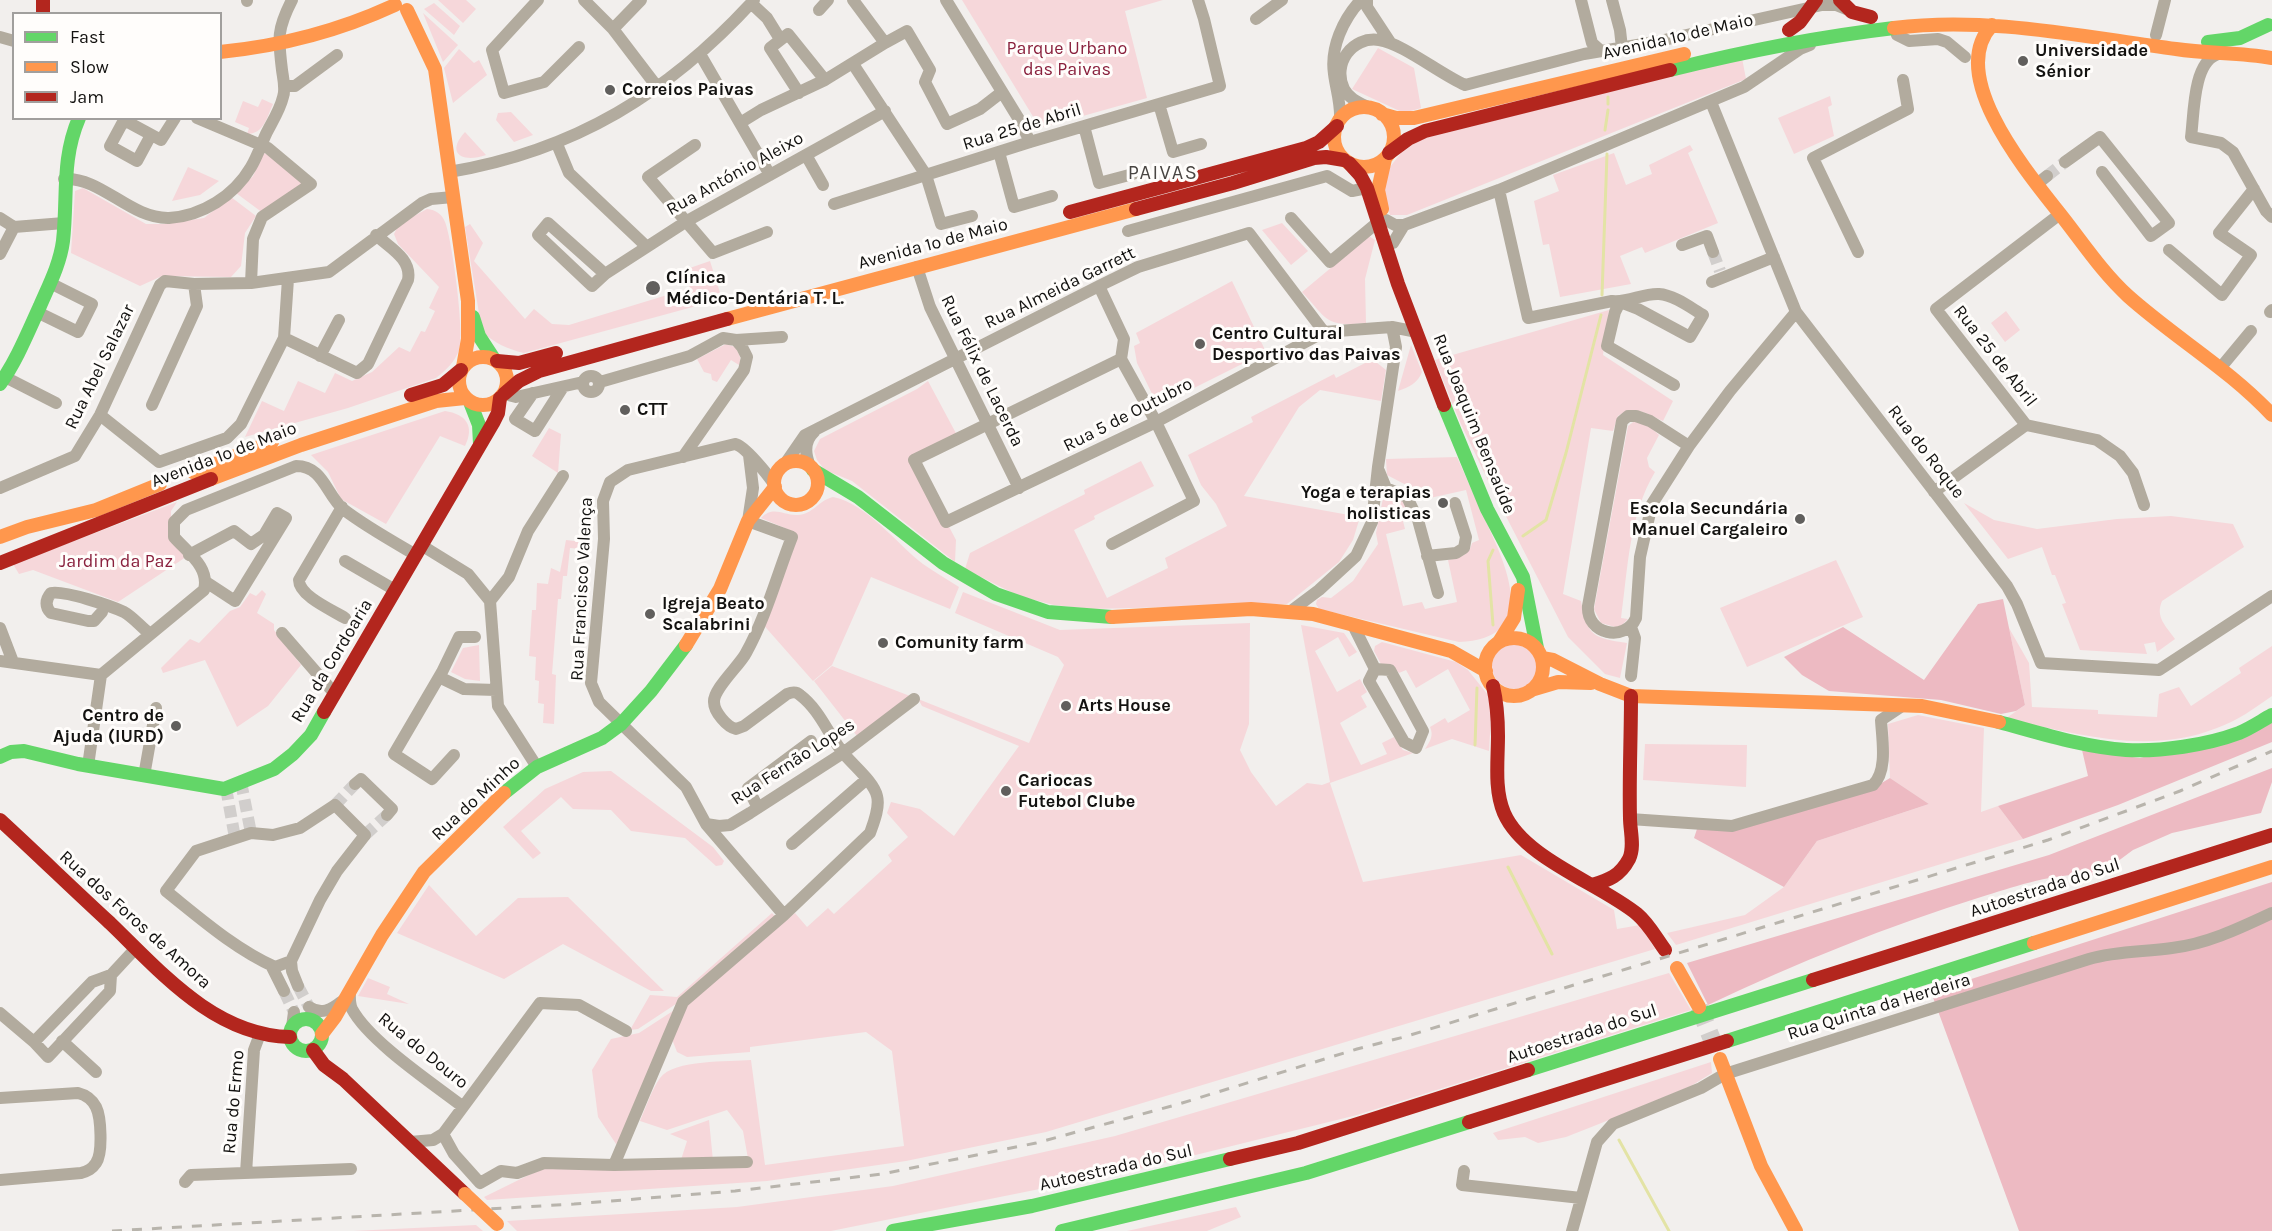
<!DOCTYPE html>
<html>
<head>
<meta charset="utf-8">
<style>
	body { margin:0 }
	#map { position:relative; width:2272px; height:1231px; overflow:hidden; background:#f2efed; font-family:Karla,sans-serif }
	canvas { display:block }
	.legend { position:absolute; left:12px; top:12px; width:210px; height:108px; box-sizing:border-box; background:#fffdfb; border:2px solid #a19f9d; margin:0; padding:8px 10px; list-style:none; font-size:18px; color:#131210 }
	.legend li { display:flex; align-items:center; gap:12px; height:30px }
	.legend b { width:30px; border:2px solid #a19f9d }
</style>
</head>
<body>
<div id="map">
<canvas width="2272" height="1231"></canvas>
<ul class="legend">
<li><b style="height:8px;background:#63d668"></b>Fast</li>
<li><b style="height:8px;background:#ff974d"></b>Slow</li>
<li><b style="height:8px;background:#b3261e"></b>Jam</li>
</ul>
</div>
<script>
const c = document.querySelector('canvas').getContext('2d');
c.lineJoin = 'round';
function paint(path, color) { c.fillStyle = color; c.fill(path, 'evenodd'); }
function strokePath(path, color, width, dash) { c.strokeStyle = color; c.lineWidth = width; c.lineCap = dash ? 'butt' : 'round'; c.setLineDash(dash || []); c.stroke(path); }
function drawText(font, color, halo, rows, align = 'center') {
  c.font = font + ' Karla,sans-serif'; c.lineWidth = 6; c.setLineDash([]); c.textBaseline = 'middle'; c.strokeStyle = halo; c.fillStyle = color; for (const [text, x, y, turn = 0] of rows) {
    c.save(); c.translate(x, y); c.rotate((+turn || 0) * Math.PI / 180); c.textAlign = isNaN(turn) ? turn : align; if (halo) c.strokeText(text, 0, 0); c.fillText(text, 0, 0); c.restore();
  }
}
const green = new Path2D(`
	M438 0H466L476 9 463 23Z
	M962 0H1163L1125 11 1147 98 1040 128Z
	M434 3 460 26 454 35 424 9Z
	M423 13 458 45 443 62Z
	M1378 48 1414 68 1421 108 1404 113 1352 89Z
	M459 49 474 63 479 60 487 75 453 103 444 68Z
	M1742 58 1746 79 1407 215H1390L1383 190 1390 167 1401 153 1421 139Z
	M1830 96 1832 105 1828 107 1834 136 1794 154 1778 118Z
	M262 99 273 104C267 117 264 134 247 134L249 128 235 122 243 101 258 107Z
	M511 112 533 135 514 142 496 120 498 113Z
	M465 132 486 155C463 163 445 154 465 132Z
	M1690 145 1693 150 1688 153 1718 223 1645 253 1642 247 1620 256 1631 284 1560 297 1549 244 1543 245 1534 201 1559 191 1553 175 1614 153 1626 185 1652 174 1649 165Z
	M264 153 273 157 306 184 263 213 236 193 253 176Z
	M188 167 219 181 200 195 172 201Z
	M83 188 146 224H164L204 218 231 197 256 216 245 233 241 266 231 277 162 276 140 286 71 253 75 191Z
	M427 209C436 210 442 214 445 222 452 239 465 334 459 350 455 362 446 370 436 378L348 408 245 437 262 401 284 411 298 381 325 393 335 373 352 381 372 372 399 347 410 352 421 331 425 332 435 311 429 308 439 287 398 244 394 234 399 224Z
	M1282 223 1308 251 1291 265 1262 230Z
	M470 224 483 243 474 261 525 319 534 309 552 324 569 325 690 288 684 270 710 261 722 299 524 353C507 349 495 343 482 332L465 227Z
	M1369 236 1375 240 1365 279 1366 323C1325 327 1328 320 1302 292Z
	M1232 281 1266 352 1158 406 1137 363 1134 346 1140 343 1136 333Z
	M1609 310 1603 355 1673 401 1663 421C1644 413 1637 405 1618 416L1613 431 1591 428 1563 594 1581 601C1587 636 1593 638 1627 643L1620 678 1605 674 1568 637 1493 491 1460 422 1435 360Z
	M2006 311 2020 330 2005 342 1991 323Z
	M726 344 735 347C739 354 742 357 739 365L731 360 717 382 712 380 711 374 704 372 697 359Z
	M1411 345 1422 372C1418 383 1409 387 1398 391Z
	M1367 362H1376L1386 370 1381 401 1320 390 1299 407 1244 496 1360 517 1353 540 1339 562 1287 604 1092 609 1054 605 1019 596 965 569 970 553 1085 494 1084 490 1141 461 1154 486 1094 516 1095 519 1074 530 1107 598 1168 568 1165 558 1227 526 1216 504 1201 485 1188 455 1253 422 1251 417 1334 374 1336 378Z
	M928 381 958 437 914 460 956 540 955 562 852 481 825 470 817 460 814 451 820 439 917 389Z
	M445 411C466 414 475 426 465 446L440 436 386 524 341 499 328 472 311 455Z
	M1636 420 1649 426 1659 435 1647 458 1649 467 1655 472C1629 515 1628 568 1621 618L1628 619 1619 628 1601 623 1594 609 1628 426Z
	M549 428 561 434 558 473 532 456Z
	M1457 457C1467 480 1478 503 1488 526 1508 570 1539 639 1459 642L1319 609 1316 604 1317 600 1322 597 1331 598 1353 581 1378 544 1376 533 1383 498 1388 495 1402 501 1407 507 1400 509 1405 529 1386 534 1403 606 1422 602 1425 609 1457 602 1448 560C1460 557 1469 556 1472 543L1479 540 1466 490 1421 500 1410 487 1387 475 1386 459Z
	M833 497C866 503 897 544 923 564 934 572 947 579 959 587L950 609 871 577 832 665 813 681 760 621 794 532 761 518C774 505 783 516 798 515 812 515 819 500 833 497Z
	M177 502 171 511V529L189 555 118 602 33 570 19 574 13 564Z
	M1964 503 1994 520 2037 529 2117 519 2171 516 2233 524 2244 547 2162 601C2155 617 2166 626 2175 639L2157 652 2155 642 2144 644 2147 654 2080 650 2062 604 2066 603 2055 575H2052L2042 547 2008 559Z
	M566 540 591 543 590 550 570 548 567 576H563L561 599H558L552 674 556 675 554 724 543 723 544 704 538 703 539 681 535 680 536 657 529 656 532 610H536L537 583 548 584 551 568 560 572Z
	M1836 560 1863 617 1747 667 1720 608Z
	M262 590 266 594 257 613 274 624V630L301 665 268 706 237 727 205 660 163 673 161 668 190 639 199 643 230 611 240 607 250 593 256 596Z
	M963 592 1060 630 1250 623 1249 724 1240 750 1251 772 1276 806 1307 783 1322 785 1330 782 1301 625 1344 633 1357 652 1349 657 1338 637 1315 651 1337 692 1360 679 1367 692 1361 696 1367 707 1340 723 1361 765 1387 754 1382 743 1394 737 1403 750 1413 753 1330 783 1363 882 1521 855 1614 910 1617 929 1640 925 1655 949 1046 1132 906 1161 767 1181 487 1200 484 1197 545 1167 749 1164 743 1131 727 1110 667 1130 640 1121C646 1107 652 1089 660 1078 674 1059 729 1062 751 1060L765 1165 904 1146 892 1051 866 1032 750 1047V1052L687 1057 677 1052 672 1039 686 1004 795 913 807 927 828 908 834 914 892 861 888 855 908 837 887 813 891 802 920 809 954 836 1019 746 922 706 918 699 1029 743 1064 665 1058 657 955 613Z
	M2009 628 2029 663 2032 707 2098 710V714L2157 717 2159 694 2179 687 2191 706 2241 673 2239 668 2272 646V696C2255 708 2237 721 2217 728 2146 756 2076 733 2005 719L2025 705Z
	M1382 642 1456 662 1468 670 1492 700 1489 751 1452 739 1425 749C1430 741 1434 736 1430 727L1445 718 1448 723 1470 710 1448 669 1416 688 1406 670 1399 673 1393 666 1381 664 1374 651 1375 646Z
	M1492 666a23 23 0 1 1 46 0a23 23 0 1 1-46 0Z
	M479 645 480 681 465 679 451 672 463 648Z
	M832 666 910 696 857 736 814 681Z
	M1918 715 1984 728 1981 812 1998 806 2023 839 1676 945 1667 933 1745 915 1784 887 1817 841 1929 804 1890 778 1888 724Z
	M1645 744 1747 745 1746 787 1643 780Z
	M611 771 713 847 724 861 722 865 716 866 685 838 631 831 611 810 573 809 561 797 521 831 541 853 533 859 503 827 545 789 583 772Z
	M429 885 476 936 518 898 568 897 664 991H651L563 944 504 979 397 933Z
	M772 913 777 918 682 1000 638 1029 630 1030 650 995 677 997Z
	M1669 973 1691 1010 1357 1115 1139 1169 831 1231H517L507 1221 737 1207 893 1186 1115 1136Z
	M368 978 390 987 387 994 409 1004 358 996Z
	M679 1007 622 1140 616 1144 598 1117 592 1070 611 1039 639 1033Z
	M1711 1062 1712 1073 1691 1086 1599 1124 1566 1137 1538 1143 1525 1137 1498 1140 1493 1133Z
	M709 1120 713 1161 680 1163 687 1141 670 1134Z
	M1236 1207 1241 1217 1207 1231H1127Z
	M476 1225 483 1231H353Z`);
const forest = new Path2D(`
	M2003 599 2025 705 2016 711 2001 714 1941 700 1829 691 1802 675 1784 657 1843 627 1924 680 1978 604Z
	M2272 721V742L2118 805 2023 839 1998 806 2088 776 2082 750 2140 758Z
	M2272 768V782L2261 813 2172 833 2133 850 2098 876C2062 870 2016 886 1981 897 1888 926 1796 963 1708 1005L1687 963 2049 855Z
	M1890 778 1929 804 1817 841 1784 887 1694 838 1697 829 1875 787Z
	M2272 882V1231H2019L1931 992Z`);
const stream = new Path2D(`
	M1608 97V104
	M1605 130 1608 110
	M1602 295 1607 154
	M1523 536 1546 520 1566 453 1601 315
	M1493 550 1488 561 1493 625
	M1475 745 1477 688
	M1508 867 1552 954
	M1619 1140 1669 1231`);
const streetTunnel = new Path2D(`
	M2047 176 2065 162
	M1713 252 1720 271
	M241 782 251 833
	M226 788 235 838
	M335 805 355 784
	M365 835 387 815
	M298 986 309 1007
	M284 991 294 1012`);
const secondaryTunnel = new Path2D(`
	M1699 1007 1719 1057`);
const street = new Path2D(`
	M538 0 492 50 504 93 544 82 579 47
	M584 0 613 29 658 88
	M946 0 1020 121 1030 142
	M1367 0V7L1390 42
	M1581 0 1592 43 1601 51
	M1612 0 1620 30 1622 48
	M247 1V0
	M751 3 767 18 780 39
	M819 10 828 0
	M1256 19 1282 0
	M613 29 641 0
	M1897 35 1909 41 1938 39 1947 42 1965 57
	M2156 35 2165 0
	M0 37 14 41
	M885 43 907 31 930 70 925 82 947 124 980 109 1002 92
	M700 54 770 175
	M2216 55C2193 64 2194 115 2191 137L2221 143 2233 152 2266 211 2272 217
	M853 64 926 175 941 224 972 216
	M284 86H295L337 55
	M799 93 770 48 788 34 825 80
	M1711 102 1796 312 2007 586 2017 604 2041 663 2159 670 2272 596
	M1159 104 1173 152 1201 144
	M1370 108C1360 103 1349 99 1344 89 1332 64 1352 36 1379 40 1402 43 1440 74 1465 85L1584 54 1655 42 1822 5H1836L1846 9
	M197 118 268 148 311 184 262 217 253 239 251 283
	M1340 120C1341 103 1336 90 1334 74 1330 48 1343 19 1361 0
	M740 123 761 110 825 80 885 43 853 0
	M1084 126 1099 183 1133 174
	M151 135 137 161 110 146 124 120 161 140 175 118
	M557 144 569 173 646 246
	M695 145 648 177 713 253 767 232
	M999 152 1014 207 1052 196
	M806 155 823 185
	M2065 162 2100 137 2169 223 2151 236 2102 172
	M449 172C575 151 669 93 754 0
	M64 179C102 177 130 219 169 218 202 216 234 196 251 167 257 157 261 145 266 134 272 122 280 110 283 97 286 89 283 78 282 70 278 38 277 29 292 0
	M2037 184 2047 176
	M1499 190 1528 318 1612 301C1628 303 1643 293 1659 294 1674 295 1691 308 1703 315L1690 337 1638 309 1620 302 1615 312 1607 346 1674 385
	M834 204 1030 142 1220 86 1204 19 1198 0
	M2060 214 1936 309 2026 425 2097 440 2120 456 2133 473 2144 505
	M0 218 14 227 64 223
	M1291 218 1330 262 1378 222
	M1386 220 1395 225H1404L1499 190 1744 87 1800 49 1810 45
	M1128 231 1327 176 1352 191 1367 188
	M1393 243 1404 225
	M1682 245 1707 236 1713 252
	M2169 250 2222 295 2251 255 2219 233 2254 189
	M1858 252 1813 158 1908 109 1903 80
	M0 254 14 227
	M917 267 930 307 1019 488
	M605 274 548 223 538 235 592 286 605 274 687 221 885 111
	M1712 282 1774 257
	M1099 286 1124 339 1121 359 1156 422 1194 501 1112 544
	M37 312 78 332 92 304 50 283
	M2270 312 2272 310
	M284 338 357 373 368 364 408 280C412 259 390 248 376 235
	M736 340 782 337
	M320 356 339 320
	M1121 359 914 460 946 522 1156 422 1324 332 1392 327 1417 332
	M2222 366 2251 331
	M583 384a8 8 0 1 1 16 0a8 8 0 1 1-16 0Z
	M5 377 56 403
	M600 382 690 356 723 338 736 340 742 347 747 357 744 370 683 457
	M533 393 515 419 535 431 563 387
	M504 394 516 397 583 382
	M152 405 197 306 194 284
	M100 415 159 462 227 438 241 424 284 338 288 279
	M1689 446 1650 421 1636 416H1628L1622 421 1588 606C1586 634 1625 643 1636 618L1640 557 1652 504 1689 446 1730 391 1796 312
	M785 464 805 435 1099 286 1138 267 1249 233 1324 332
	M810 466C805 454 804 441 814 432
	M1379 471 1386 488 1407 497 1418 520 1438 593
	M774 484C768 475 745 446 735 444L628 470 610 482 603 501 604 539 591 683 599 702 686 787 706 824 719 826 730 825 750 813 843 753 914 699
	M0 488 75 456 100 415 160 285 165 281 194 284 251 283 329 272 422 203 431 199 453 197
	M1934 492 2026 425
	M342 507 299 580C299 596 332 610 345 618
	M421 545 468 574 490 601 498 706 537 767
	M189 555 234 531 251 544 264 535 277 513 286 518 235 601 206 582
	M1427 556 1456 553 1464 548 1466 537 1455 503
	M345 561 395 590
	M490 601 509 577 528 531 563 476
	M103 605 102 612 94 621H88L51 613C45 607 45 600 51 593 64 590 111 606 124 612 133 617 141 627 149 633
	M1291 611 1319 590 1356 556 1372 522 1378 467 1396 347 1392 327
	M1353 625 1375 669 1369 681 1404 742 1416 748 1423 731 1390 670 1375 669
	M1631 627 1635 638 1631 676
	M0 628 13 662
	M282 633 335 694
	M0 661 101 675
	M439 677 464 689 496 690
	M454 755 432 779 394 754 442 672 459 637H475
	M88 766 101 675 204 590C210 567 188 553 174 537V522L186 510 296 466C323 466 326 494 343 509 365 526 392 541 416 555
	M144 776 156 708
	M355 784 361 779 392 809 387 815
	M758 808 748 788 811 741
	M1630 819 1732 826 1873 785C1888 771 1882 739 1881 720L1902 706
	M706 824 784 915
	M792 844 867 779
	M291 961 275 967C235 949 201 919 166 891L196 851 251 833 273 835 300 828 335 805 365 835 337 871 320 900 291 961 292 971 298 986
	M271 965 284 991
	M111 975 110 991 48 1057 34 1042 92 982 111 975 136 948
	M350 990C350 997 349 1003 352 1009 369 1041 432 1083 462 1106
	M309 1007C321 1015 331 1010 341 1002
	M0 1013 34 1042
	M292 1027 294 1012
	M62 1041 96 1072
	M0 1098 78 1093C86 1095 92 1099 96 1107 101 1117 103 1153 96 1163 92 1169 88 1171 81 1173L0 1180
	M443 1134 454 1154 480 1183 501 1171 517 1173 544 1163 614 1165 747 1162
	M410 1142 433 1140 443 1134 540 1003 579 1005 626 1031
	M614 1165 683 1002 784 915 870 833C874 822 880 807 877 796 874 782 854 766 845 755 829 737 821 711 800 695 796 691 792 692 787 694L744 726 736 729C727 727 714 712 714 702 713 689 740 665 746 653 766 617 777 575 792 537L748 521 753 488 749 455
	M1464 1171 1462 1185 1581 1198
	M246 1173 254 1050 260 1034
	M185 1182 191 1175 351 1169
	M1572 1231 1597 1142 1613 1124 1701 1088 1725 1074 2089 959C2116 951 2144 952 2172 948 2207 944 2240 928 2272 913`);
const fast = new Path2D(`
	M2208 42 2240 38 2268 25
	M1670 70C1746 51 1817 37 1894 28
	M473 317 479 336 494 359
	M0 384C17 360 28 332 40 306 49 285 60 264 63 241 68 197 61 160 79 118
	M470 402 479 425 480 444
	M1444 405 1487 509 1523 577 1537 648
	M813 470 858 497 943 563 996 594 1048 612 1112 617
	M1999 722C2040 733 2083 747 2126 750 2160 752 2207 745 2239 733 2251 728 2261 721 2272 715
	M0 757 11 752 24 751 78 764 224 789 274 769 293 754 311 735 324 712
	M504 793 537 767 602 738 621 724 651 691 686 645
	M290 1035a16 16 0 1 1 32 0a16 16 0 1 1-32 0Z
	M1727 1041 2034 943
	M1528 1070 1813 980
	M893 1231 1032 1206 1230 1159
	M1062 1231 1306 1173 1469 1122`);
const slow = new Path2D(`
	M407 10 435 69 468 301V339L463 367
	M1992 25C1944 77 2032 178 2064 219 2085 246 2103 273 2128 296 2175 338 2229 369 2272 415
	M1894 28C1988 16 2083 37 2176 49 2208 54 2240 52 2272 58
	M220 52C282 46 339 31 395 5
	M1334 137a30 30 0 1 1 60 0a30 30 0 1 1-60 0Z
	M1382 114 1396 118H1414L1684 54
	M1382 209 1378 190 1385 159
	M727 319 1136 209
	M459 381a24 24 0 1 1 48 0a24 24 0 1 1-48 0Z
	M774 483a22 22 0 1 1 44 0a22 22 0 1 1-44 0Z
	M193 472 272 442
	M211 479 301 445 436 401 465 398
	M0 537 27 527 96 510 160 484
	M1112 617 1251 609 1313 614 1451 651 1486 671
	M1485 667a29 29 0 1 1 58 0a29 29 0 1 1-58 0Z
	M1499 642 1514 618 1518 590
	M686 645 720 589 748 521 775 487
	M1542 658 1553 660 1600 684 1631 696 1922 706 1999 722
	M1531 690 1558 682 1591 683
	M2034 943 2272 867
	M1677 968 1699 1007
	M322 1034 335 1017 382 935 424 872 504 793
	M1720 1059 1761 1166 1796 1231`);
const jam = new Path2D(`
	M43 0V14
	M1840 0 1852 12 1871 17
	M1789 30 1800 22 1816 0
	M1389 153 1408 139 1425 131 1670 70
	M1349 163 1360 175 1367 188 1398 284 1444 405
	M1136 209 1233 183 1314 158 1326 157 1344 160
	M1070 212 1306 148 1319 142 1337 126
	M497 361 519 363 556 353
	M504 394 519 381 539 371 727 319
	M411 395 443 385 461 370
	M0 563 211 479
	M1493 686C1497 703 1498 719 1498 736 1498 761 1494 789 1504 813 1524 859 1599 883 1637 914 1649 924 1656 938 1665 950
	M324 712 493 423 498 413 500 398
	M0 820C37 854 73 889 110 923 161 972 214 1035 290 1037
	M1592 885C1609 880 1620 876 1629 859 1635 847 1630 831 1630 818 1629 777 1631 737 1631 696
	M1813 980 2272 835
	M313 1050 324 1065 343 1079 465 1194
	M1469 1122 1727 1041
	M1230 1159 1298 1143 1528 1070`);
const rail = new Path2D(`
	M112 1231 574 1204 735 1191 882 1174 1036 1143 1179 1104 1357 1049 1404 1037 2048 840 2180 791 2272 751`);
const slowBridge = new Path2D(`
	M465 1194 497 1224`);
const markers = [
	[2023,61,6,"#615f5d"],
	[610,90,6,"#615f5d"],
	[653,288,8,"#615f5d"],
	[1200,344,6,"#615f5d"],
	[625,410,6,"#615f5d"],
	[1443,503,6,"#615f5d"],
	[1800,519,6,"#615f5d"],
	[650,614,6,"#615f5d"],
	[883,643,6,"#615f5d"],
	[1066,706,6,"#615f5d"],
	[176,726,6,"#615f5d"],
	[1006,791,6,"#615f5d"]
];
const streetNames = [
	["Avenida 1º de Maio",1678,37,-13],
	["Rua 25 de Abril",1022,127,-17],
	["Rua António Aleixo",735,174,-29],
	["Avenida 1º de Maio",933,244,-15],
	["Rua Almeida Garrett",1060,288,-26],
	["Rua 25 de Abril",1995,356,52],
	["Rua Abel Salazar",100,367,-64],
	["Rua Félix de Lacerda",982,371,64],
	["Rua 5 de Outubro",1128,415,-27],
	["Rua Joaquim Bensaúde",1474,424,68],
	["Rua do Roque",1926,452,52],
	["Avenida 1º de Maio",224,455,-21],
	["Rua Francisco Valença",582,589,-87],
	["Rua da Cordoaria",332,661,-59],
	["Rua Fernão Lopes",793,762,-33],
	["Rua do Minho",476,799,-43],
	["Autoestrada do Sul",2045,888,-18],
	["Rua dos Foros de Amora",135,920,42],
	["Rua Quinta da Herdeira",1879,1007,-17],
	["Autoestrada do Sul",1582,1034,-18],
	["Rua do Douro",423,1051,39],
	["Rua do Ermo",234,1102,-85],
	["Autoestrada do Sul",1116,1168,-13]
];
const parkNames = [
	["Parque Urbano",1067,49],
	["das Paivas",1067,70],
	["Jardim da Paz",116,562]
];
const poiNames = [
	["Universidade",2035,51],
	["Sénior",2035,72],
	["Correios Paivas",622,90],
	["Clínica",666,278],
	["Médico-Dentária T. L.",666,299],
	["Centro Cultural",1212,334],
	["Desportivo das Paivas",1212,355],
	["CTT",637,410],
	["Yoga e terapias",1431,493,"right"],
	["holisticas",1431,514,"right"],
	["Escola Secundária",1788,509,"right"],
	["Manuel Cargaleiro",1788,530,"right"],
	["Igreja Beato",662,604],
	["Scalabrini",662,625],
	["Comunity farm",895,643],
	["Arts House",1078,706],
	["Centro de",164,716,"right"],
	["Ajuda (IURD)",164,737,"right"],
	["Cariocas",1018,781],
	["Futebol Clube",1018,802]
];
const neighbourhoodNames = [
	["PAIVAS",1163,173]
];
paint(green, '#f6d7da');
paint(forest, '#edbac2');
strokePath(stream, '#e3e3a5', 3);
strokePath(streetTunnel, '#d1cecc', 12, [12, 6]);
strokePath(secondaryTunnel, '#d1cecc', 18, [18, 9]);
strokePath(street, '#b2ab9e', 12);
strokePath(fast, '#63d668', 14);
strokePath(slow, '#ff974d', 14);
strokePath(jam, '#b3261e', 14);
strokePath(rail, '#b8b4ac', 3, [10, 10]);
strokePath(slowBridge, '#ff974d', 14);
for (const [x, y, r, color] of markers) { const dot = new Path2D(); dot.arc(x, y, r, 0, 2 * Math.PI); c.fillStyle = color; c.fill(dot); strokePath(dot, '#fffdfb', 2); }
drawText('18px', '#131210', '#fffdfb', streetNames);
drawText('18px', '#89203d', '#fffdfb', parkNames);
drawText('bold 18px', '#131210', '#fffdfb', poiNames, 'left');
c.letterSpacing = '1.5px';
drawText('20px', '#494542', '#fffdfb', neighbourhoodNames);
c.letterSpacing = '0px';
</script>
</body>
</html>
